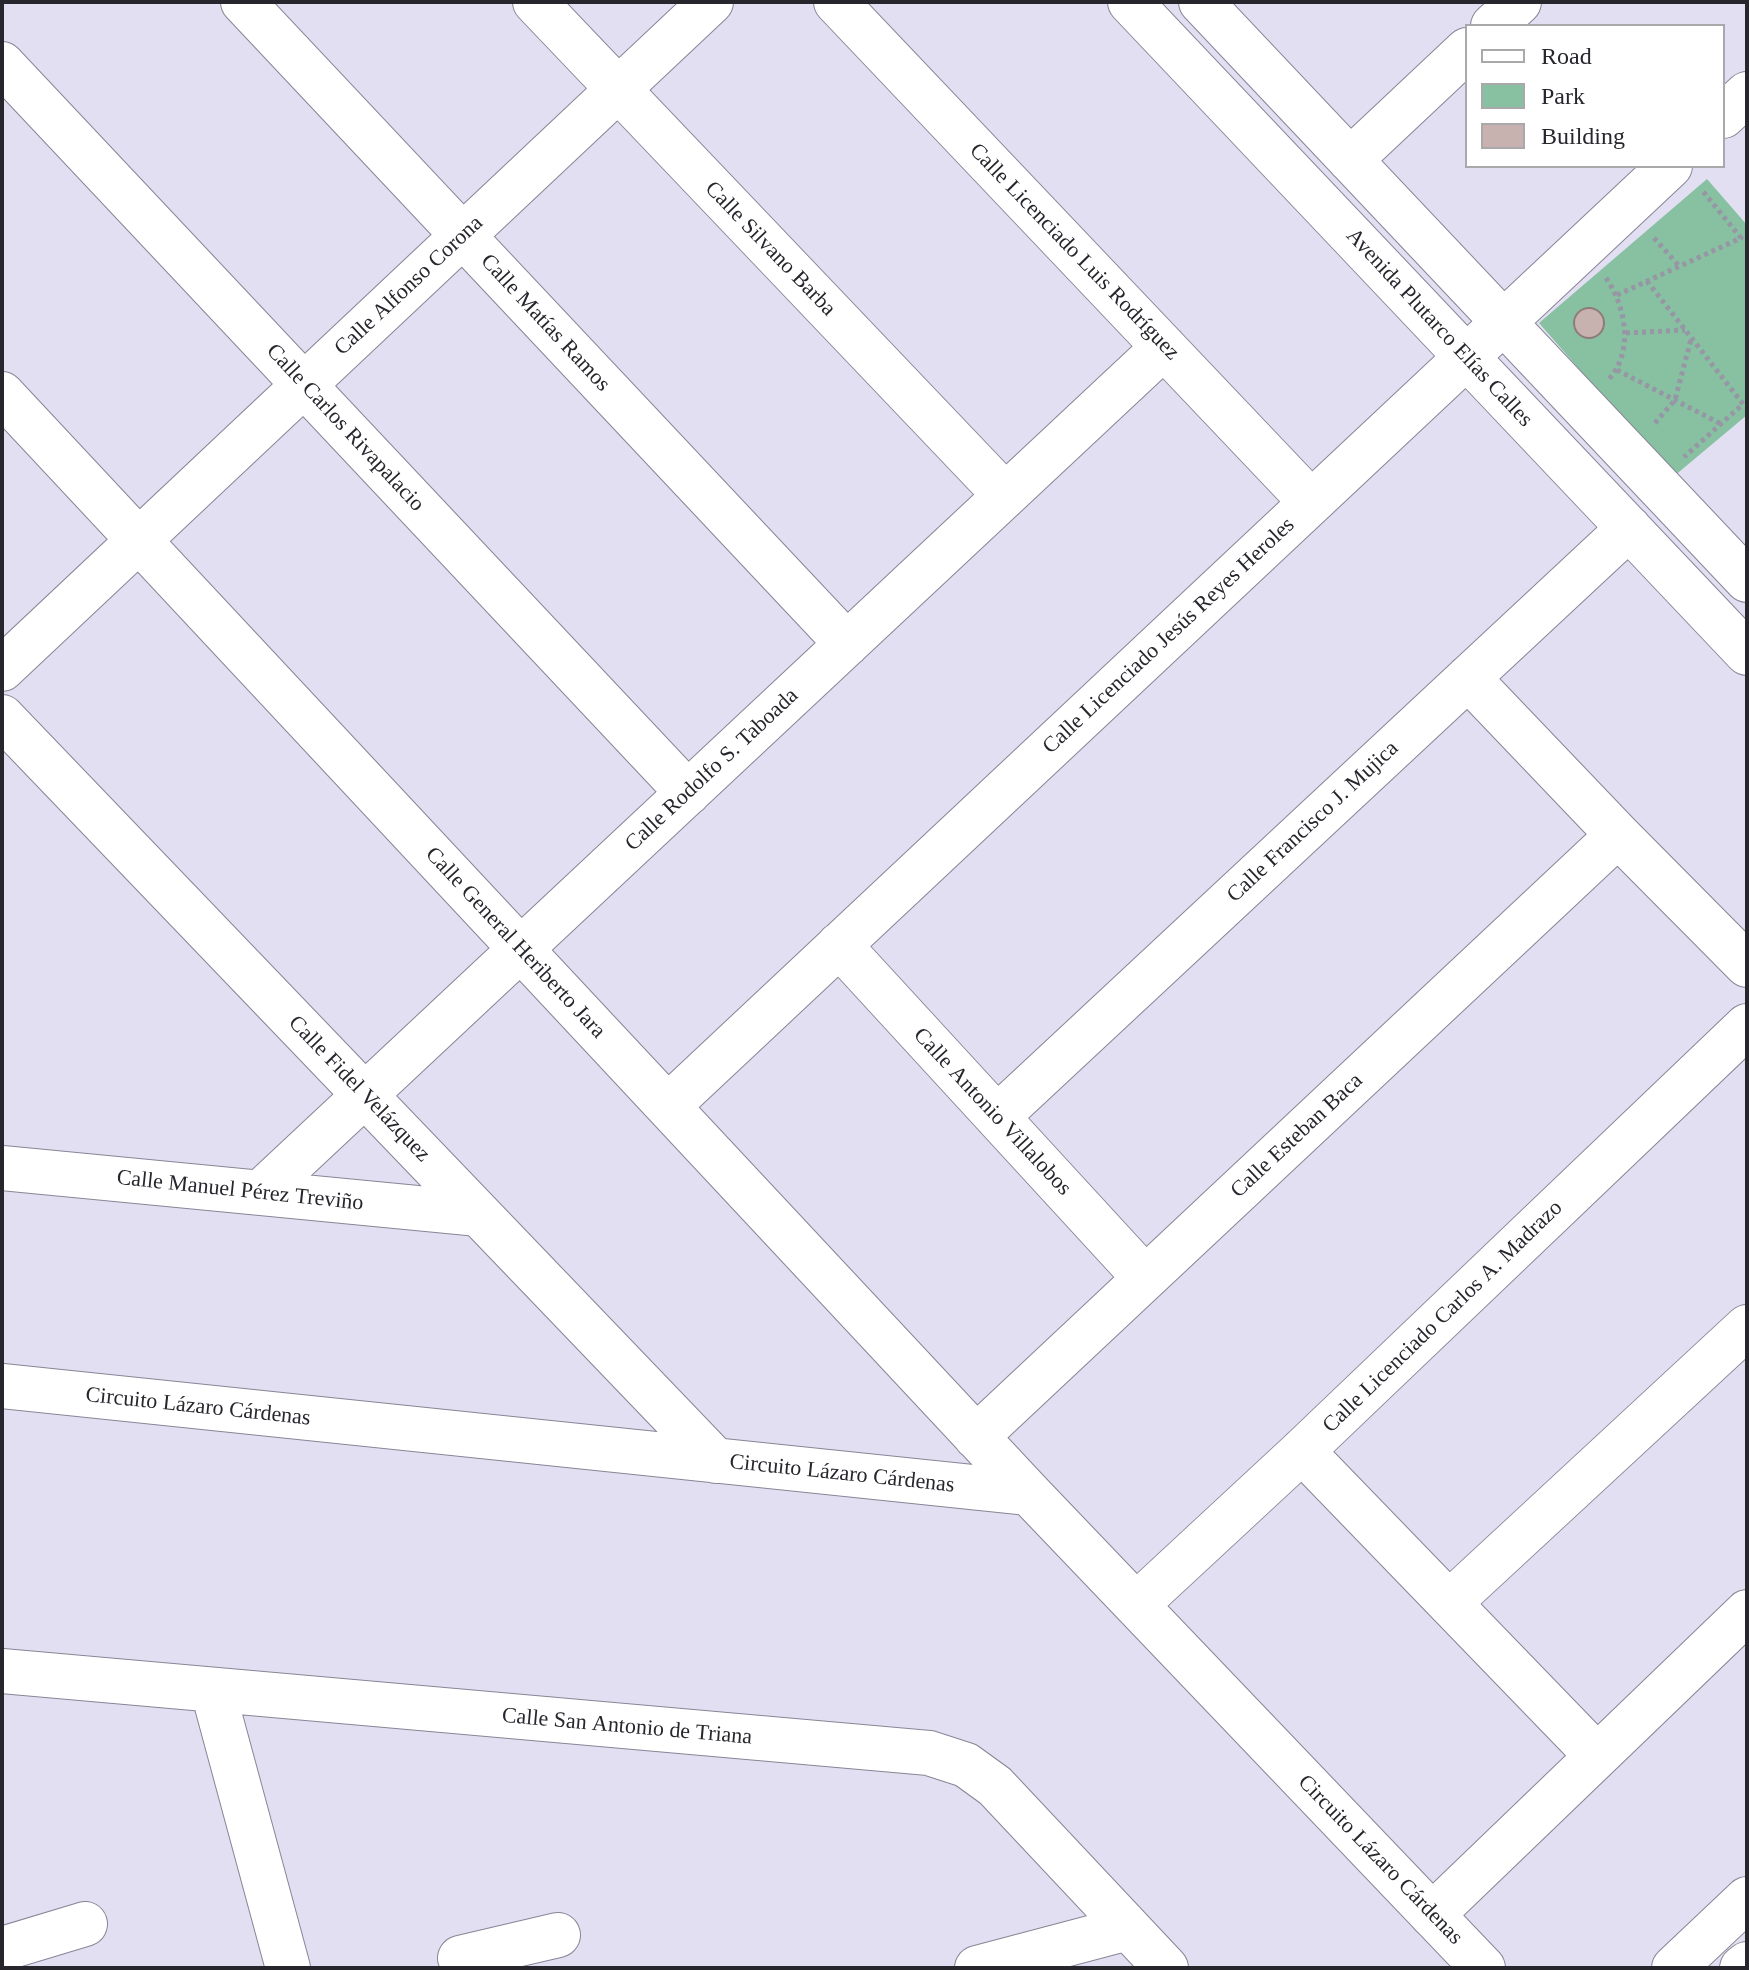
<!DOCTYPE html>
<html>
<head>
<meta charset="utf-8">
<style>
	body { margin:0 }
	#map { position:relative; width:1749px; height:1970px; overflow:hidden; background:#e1dff1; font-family:Georgia,serif }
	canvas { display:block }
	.frame { position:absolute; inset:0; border:4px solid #27262d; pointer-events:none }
	.legend { position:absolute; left:1465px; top:24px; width:260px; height:144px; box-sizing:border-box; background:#fff; border:2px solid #a9a8ab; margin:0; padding:10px 14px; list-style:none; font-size:24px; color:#27262d }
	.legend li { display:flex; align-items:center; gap:16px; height:40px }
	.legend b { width:40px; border:2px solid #a9a8ab }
</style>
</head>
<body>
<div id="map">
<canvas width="1749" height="1970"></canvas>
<div class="frame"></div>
<ul class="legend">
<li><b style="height:10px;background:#fff"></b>Road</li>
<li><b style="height:22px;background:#87c1a2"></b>Park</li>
<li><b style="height:22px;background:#c8b2b0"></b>Building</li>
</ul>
</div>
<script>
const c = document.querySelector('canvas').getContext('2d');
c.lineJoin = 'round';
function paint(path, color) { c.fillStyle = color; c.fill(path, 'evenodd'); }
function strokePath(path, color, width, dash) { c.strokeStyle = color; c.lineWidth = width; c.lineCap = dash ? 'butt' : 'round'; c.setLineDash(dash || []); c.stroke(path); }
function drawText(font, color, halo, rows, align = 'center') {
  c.font = font + ' Georgia,serif'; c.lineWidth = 6; c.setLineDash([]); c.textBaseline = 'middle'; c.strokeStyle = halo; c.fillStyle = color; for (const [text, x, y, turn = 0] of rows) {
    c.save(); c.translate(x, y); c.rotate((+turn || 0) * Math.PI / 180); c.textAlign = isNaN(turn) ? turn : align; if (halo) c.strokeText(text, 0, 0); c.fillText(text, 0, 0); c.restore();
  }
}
const green = new Path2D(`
	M1707 179 1747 225V415L1673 477 1539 323Z`);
const building = new Path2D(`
	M1574 323a15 15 0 1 1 30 0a15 15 0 1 1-30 0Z`);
const path = new Path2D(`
	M1654 238 1680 267
	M1606 278C1626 307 1634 351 1609 379
	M1647 281 1743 404 1684 457
	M1617 295 1741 238 1701 189
	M1626 333 1685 330
	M1617 370 1721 424
	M1655 423 1675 400 1691 339`);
const minor = new Path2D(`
	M243 2 847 644
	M535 2 1005 495
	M836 2 1311 502
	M1130 2 1747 653
	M1201 2 1747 580
	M1493 26 1519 2
	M2 64 688 793
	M1723 116 1747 94
	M1350 160 1467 50
	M2 394 1029 1493 1483 1968
	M2 669 711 2
	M1468 678 1618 835 1747 965
	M2 717 716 1461
	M839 945 1145 1278
	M668 1106 1670 166
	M997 1117 1629 528
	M2 1168 479 1214
	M260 1193 1164 347
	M2 1386 1029 1493
	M976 1437 1618 835
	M1302 1451 1597 1756
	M1449 1603 1747 1327
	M1136 1605 1302 1451 1747 1026
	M2 1671 929 1753 966 1765 995 1786 1166 1968
	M213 1691 288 1968
	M1432 1915 1747 1612
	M2 1949 85 1924
	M460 1958 558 1935
	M977 1968 1128 1928
	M1674 1968 1747 1899
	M1742 1968 1747 1964`);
const streetNames = [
	["Calle Silvano Barba",770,249,46],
	["Calle Licenciado Luis Rodríguez",1074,252,46],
	["Calle Alfonso Corona",409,286,-43],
	["Calle Matías Ramos",545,323,47],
	["Avenida Plutarco Elías Calles",1439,328,47],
	["Calle Carlos Rivapalacio",345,428,47],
	["Calle Licenciado Jesús Reyes Heroles",1169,636,-43],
	["Calle Rodolfo S. Taboada",712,770,-43],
	["Calle Francisco J. Mujica",1313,822,-43],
	["Calle General Heriberto Jara",515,943,47],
	["Calle Fidel Velázquez",359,1089,46],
	["Calle Antonio Villalobos",992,1112,47],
	["Calle Esteban Baca",1297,1136,-43],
	["Calle Manuel Pérez Treviño",240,1191,6],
	["Calle Licenciado Carlos A. Madrazo",1443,1317,-44],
	["Circuito Lázaro Cárdenas",198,1407,6],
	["Circuito Lázaro Cárdenas",842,1474,6],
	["Calle San Antonio de Triana",627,1727,5],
	["Circuito Lázaro Cárdenas",1380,1860,46]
];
paint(green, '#87c1a2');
paint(building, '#c8b2b0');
strokePath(building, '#8f7b79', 2);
strokePath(minor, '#888596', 46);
strokePath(path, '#9796a4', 5, [4, 4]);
strokePath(minor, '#fff', 44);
drawText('22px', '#27262d', '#fff', streetNames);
</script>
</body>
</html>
